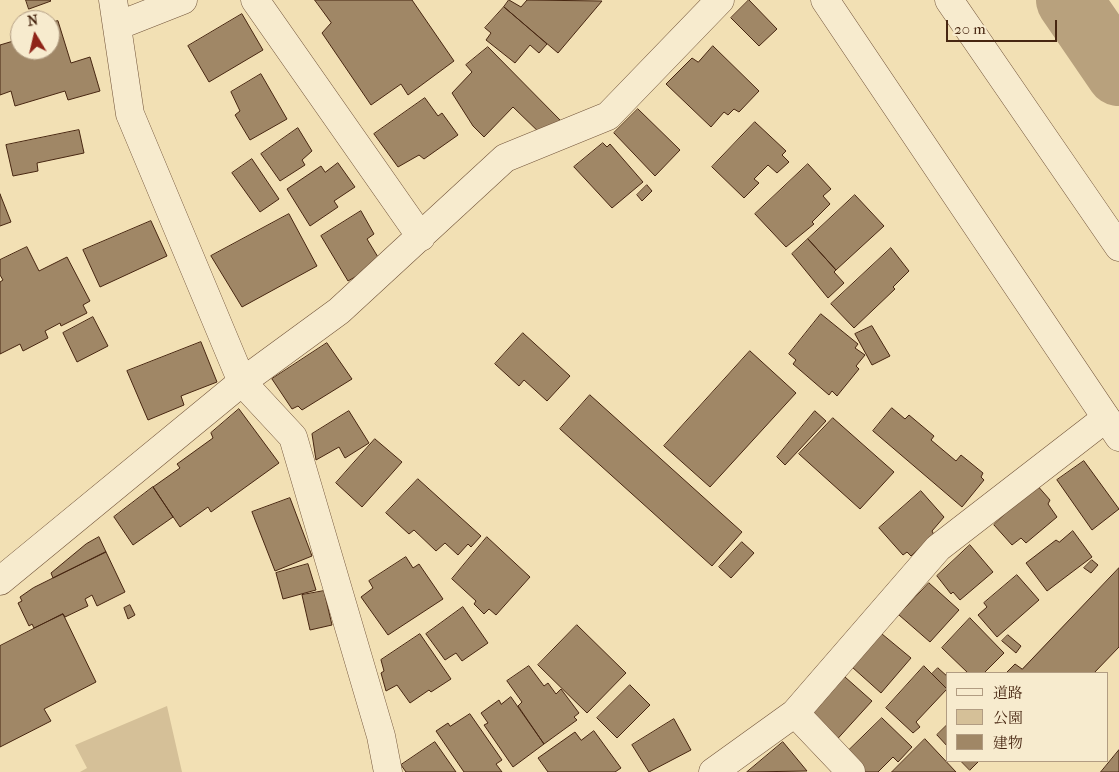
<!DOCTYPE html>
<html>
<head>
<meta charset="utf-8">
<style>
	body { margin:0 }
	#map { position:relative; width:1119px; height:772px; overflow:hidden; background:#f2e0b4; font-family:"IM FELL French Canon","Noto Serif JP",serif }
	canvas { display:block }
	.legend { position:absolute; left:946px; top:672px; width:162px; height:90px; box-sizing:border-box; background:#f7ebce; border:1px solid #b19c82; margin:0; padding:6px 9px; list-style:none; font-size:15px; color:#472611 }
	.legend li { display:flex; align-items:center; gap:10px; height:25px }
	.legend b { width:25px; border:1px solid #b19c82 }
	.north { position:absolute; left:10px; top:10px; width:50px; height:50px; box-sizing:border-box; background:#f7ebce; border:1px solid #b19c82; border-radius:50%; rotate:351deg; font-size:14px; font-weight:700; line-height:20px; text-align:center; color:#472611 }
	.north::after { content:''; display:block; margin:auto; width:18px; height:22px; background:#8f2418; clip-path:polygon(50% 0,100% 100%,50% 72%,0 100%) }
	.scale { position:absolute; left:946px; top:20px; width:111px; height:22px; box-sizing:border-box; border:2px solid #472611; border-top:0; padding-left:6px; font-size:15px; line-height:18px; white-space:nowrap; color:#472611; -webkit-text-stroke:4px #f7ebce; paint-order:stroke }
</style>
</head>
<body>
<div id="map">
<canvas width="1119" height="772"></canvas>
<ul class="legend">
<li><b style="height:6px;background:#f7ebce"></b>道路</li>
<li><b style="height:14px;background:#d5c098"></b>公園</li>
<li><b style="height:14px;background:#a08766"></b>建物</li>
</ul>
<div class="north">N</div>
<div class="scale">20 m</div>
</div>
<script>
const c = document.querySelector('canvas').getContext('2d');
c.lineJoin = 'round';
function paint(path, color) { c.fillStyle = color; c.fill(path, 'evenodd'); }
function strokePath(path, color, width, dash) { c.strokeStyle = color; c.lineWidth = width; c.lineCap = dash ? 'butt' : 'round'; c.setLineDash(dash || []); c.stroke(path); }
const green = new Path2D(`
	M167 706 182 772H80L87 768 75 745Z`);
const river = new Path2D(`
	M1069 0 1119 73`);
const building = new Path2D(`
	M26 0H50L51 1 29 9Z
	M315 0H412L454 61 408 95 401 84 371 105 322 33 331 23Z
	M509 0 521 7 527 0 602 1 558 53 504 7Z
	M749 0 777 29 759 46 731 18Z
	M504 7 547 44 539 53 530 45 515 63 486 40 491 33 485 28Z
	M242 14 263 50 209 82 188 46Z
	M58 21 71 63 90 57 100 91 68 100 65 91 15 106 11 91 0 95V45L20 39V50H50V23Z
	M713 46 759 91 739 112 734 109 728 115 724 112 711 127 666 84 692 58 698 62Z
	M488 47 561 121 545 138 513 107 484 137 473 126 452 93 472 72 466 65Z
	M261 74 287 119 250 140 235 115 240 111 231 92Z
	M425 98 438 116 442 113 458 135 424 159 419 155 398 167 374 134Z
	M638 109 680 150 655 176 614 133Z
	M755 122 786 151 782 155 789 162 777 173 768 165 754 179 759 183 744 198 712 167Z
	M298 128 312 151 302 160 305 165 280 181 261 154Z
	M79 130 84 153 37 163 38 171 13 176 6 145Z
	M603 143 607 147 610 144 643 182 612 208 574 167Z
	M252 159 279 199 260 212 232 173Z
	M338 163 355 187 334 201 338 207 310 226 287 189 321 166 325 172Z
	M808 164 831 189 823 196 830 204 812 222 814 224 786 247 755 214Z
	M647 185 652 191 642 201 637 195Z
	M0 194 11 222 0 226Z
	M855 195 884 226 836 270 808 239Z
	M361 211 374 234 367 239 381 262 348 281 321 236Z
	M289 214 317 266 242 307 211 256Z
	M151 221 167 256 100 287 83 250Z
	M808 239 836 270 834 272 844 283 828 298 792 254Z
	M27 247 39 271 67 257 90 301 83 305 87 313 61 326 60 323 45 331 48 338 23 351 20 344 0 354V282L3 280 0 275V260Z
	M891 248 909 271 893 287 895 289 854 328 831 304Z
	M821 314 858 344 855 348 865 355 856 366 859 369 837 396 832 391 829 395 793 364 796 360 789 354Z
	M93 317 108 346 77 362 63 333Z
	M872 326 890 356 872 365 855 334Z
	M523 333 570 376 547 401 524 380 519 386 495 364Z
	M201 342 217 382 181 396 184 405 148 420 127 371Z
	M327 343 352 379 302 410 298 406 292 409 272 379Z
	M750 351 796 393 710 487 664 446Z
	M590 395 742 532 712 566 560 429Z
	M892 408 905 419 909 415 934 436 931 440 956 461 961 455 983 473 981 477 984 480 962 507 873 431Z
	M239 409 279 463 211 512 208 507 180 527 153 487 180 468 177 464 213 438 211 433Z
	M349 411 369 443 345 458 339 447 316 460 312 434Z
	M815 411 826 421 785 465 777 457Z
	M833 418 894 472 860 509 799 454Z
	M375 439 402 462 362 507 336 483Z
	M1084 461 1119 509 1092 530 1057 480Z
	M418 479 481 536 471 547 468 544 458 555 445 543 436 551 414 530 409 534 386 513Z
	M1036 484 1050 500 1048 504 1057 517 1026 543 1021 538 1012 545 994 525Z
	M153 487 173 517 133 545 114 517Z
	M921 491 944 517 932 531 934 535 911 556 907 552 903 555 879 528Z
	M290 498 312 556 275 571 252 512Z
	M1073 531 1092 557 1047 591 1026 563 1056 540 1059 542Z
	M99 537 106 552 53 578 51 573 86 544Z
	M487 537 530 577 496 615 489 609 484 614 474 604 476 601 452 579Z
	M742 542 754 553 731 578 719 567Z
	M970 545 993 572 960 600 953 592 951 594 937 576Z
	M106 552 125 592 97 606 92 595 85 599 88 606 65 617 63 614 34 628 32 624 29 626 18 603 22 601 20 597 33 588Z
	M406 557 413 568 419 564 443 599 388 635 361 597 373 588 369 581Z
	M1092 560 1098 565 1091 573 1084 568Z
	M308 564 316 590 283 599 276 573Z
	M1119 568V647L1094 673H1006L1015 664 1022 669Z
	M1017 575 1039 600 997 637 978 615 987 607 984 603Z
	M929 583 959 610 930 642 899 615Z
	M324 591 332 625 310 630 302 595Z
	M130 605 135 615 128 619 124 608Z
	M463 607 488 643 462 661 456 653 445 660 426 634Z
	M63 614 96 682 44 709 51 721 0 747V646Z
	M970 618 1004 653 984 673H968L942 648Z
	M577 625 626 673 587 713 538 665Z
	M420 634 451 679 431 692 429 690 410 703 397 685 386 691 381 673 384 671 381 660Z
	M882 634 911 658 881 693 852 667Z
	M1008 635 1021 646 1016 653 1002 641Z
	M529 666 544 686 548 683 556 694 561 689 579 713 574 717 577 720 544 744 518 706 522 702 507 681Z
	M924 666 947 689 916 722 920 727 913 733 886 708Z
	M938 668 948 677 947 689 932 674Z
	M845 677 872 701 831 746 812 715Z
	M630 685 650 705 617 738 597 718Z
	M511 697 544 744 513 767 484 725 488 723 481 713 499 700 501 704Z
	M470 714 502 760 496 764 502 772H464L436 731 448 723 450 726Z
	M882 718 912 747 898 762 893 757 878 772H859L843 756Z
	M674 719 691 750 649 772 632 745Z
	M948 724V747L937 735Z
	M594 731 621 768 615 772H548L538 758 575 732 581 740Z
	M925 739 956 772H892Z
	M435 742 456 772H406L401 765Z
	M783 742 807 771 747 772Z
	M1119 750V772H1101Z
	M961 761H979L970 770Z`);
const minor = new Path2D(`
	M113 0 130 114 242 382 293 437 381 736 388 772
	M255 0 421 237
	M949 0 1119 247
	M117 26 183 0
	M0 581 242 382 339 311 505 158 608 116 720 0
	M795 713 938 548 1106 418
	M713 772 795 713 851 772`);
const tertiary = new Path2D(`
	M825 0 1119 437`);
paint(green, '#d5c098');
strokePath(river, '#b8a17d', 66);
paint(building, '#a08766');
strokePath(building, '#472611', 1);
strokePath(minor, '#72543a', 29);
strokePath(tertiary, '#72543a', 29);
strokePath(minor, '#f7ebce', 28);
strokePath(tertiary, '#f7ebce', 28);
</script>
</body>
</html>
